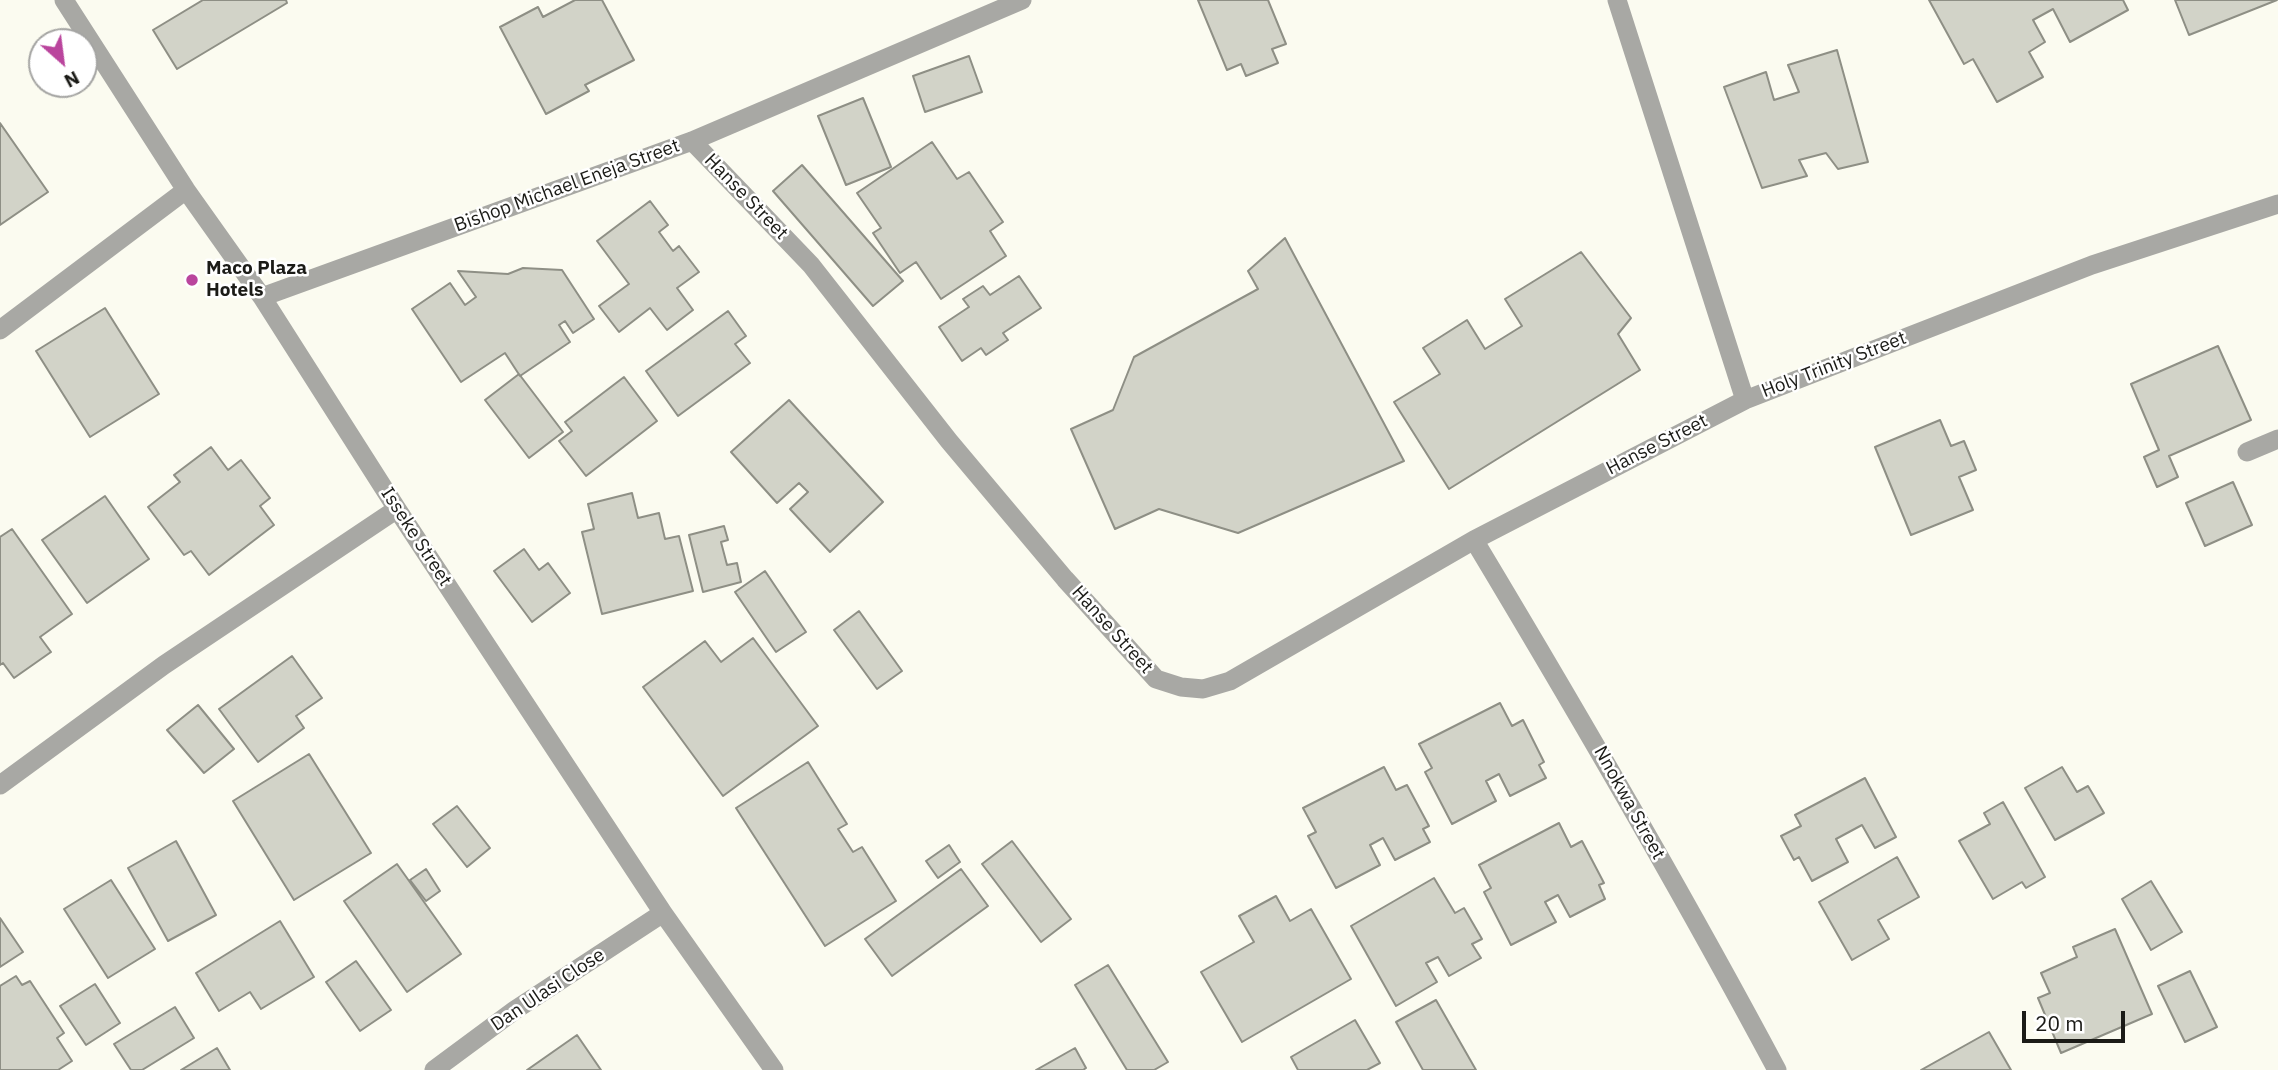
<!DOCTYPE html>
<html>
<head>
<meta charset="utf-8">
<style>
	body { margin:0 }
	#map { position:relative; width:2278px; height:1070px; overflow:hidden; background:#fbfbf0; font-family:"IBM Plex Sans",sans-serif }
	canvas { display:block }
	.north { position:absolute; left:28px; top:28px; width:70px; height:70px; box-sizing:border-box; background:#fff; border:2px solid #a4a4a2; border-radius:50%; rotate:152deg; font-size:19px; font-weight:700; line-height:28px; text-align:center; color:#1b1b17 }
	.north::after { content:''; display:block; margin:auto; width:24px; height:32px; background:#ba459d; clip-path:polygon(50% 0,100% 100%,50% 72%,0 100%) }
	.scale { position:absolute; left:2022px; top:1011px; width:103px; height:32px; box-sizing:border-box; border:4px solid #1b1b17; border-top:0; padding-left:9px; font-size:21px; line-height:24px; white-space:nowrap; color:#1b1b17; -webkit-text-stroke:5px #fff; paint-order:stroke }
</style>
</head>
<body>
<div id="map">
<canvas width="2278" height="1070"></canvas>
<div class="north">N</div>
<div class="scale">20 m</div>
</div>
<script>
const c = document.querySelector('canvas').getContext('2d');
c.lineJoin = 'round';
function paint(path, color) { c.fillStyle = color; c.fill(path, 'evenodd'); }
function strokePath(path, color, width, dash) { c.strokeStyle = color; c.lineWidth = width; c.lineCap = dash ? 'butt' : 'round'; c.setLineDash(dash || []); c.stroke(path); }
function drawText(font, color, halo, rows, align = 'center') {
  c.font = font + ' "IBM Plex Sans",sans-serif'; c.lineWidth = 5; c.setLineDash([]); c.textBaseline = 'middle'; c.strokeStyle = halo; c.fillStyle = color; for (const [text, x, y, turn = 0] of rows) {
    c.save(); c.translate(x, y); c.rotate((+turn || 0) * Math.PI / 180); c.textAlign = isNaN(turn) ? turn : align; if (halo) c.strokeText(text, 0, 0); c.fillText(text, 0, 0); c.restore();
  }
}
const building = new Path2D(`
	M203 0H286L287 3 177 69 153 30Z
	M575 0H602L634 60 585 85 589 91 546 114 500 27 538 7 543 17Z
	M1198 0H1268L1286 44 1272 49 1278 63 1246 76 1241 64 1227 70Z
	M1929 0H2123L2128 10 2070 42 2053 9 2033 20 2045 42 2029 52 2043 77 1997 102 1973 59 1964 64Z
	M2175 0H2277L2189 35Z
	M1837 50 1868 162 1838 169 1826 153 1799 160 1807 176 1762 188 1724 87 1766 72 1774 100 1799 92 1788 65Z
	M969 56 982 92 925 112 913 76Z
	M863 98 891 167 846 185 818 116Z
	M0 123 48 192 0 225Z
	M932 142 957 179 969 172 1003 222 990 231 1006 256 941 299 916 262 900 273 873 233 881 228 857 193Z
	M802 165 903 281 873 306 773 191Z
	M650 201 668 225 659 232 673 251 679 246 699 272 677 288 693 310 667 330 650 308 619 332 599 306 629 284 597 241Z
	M1285 238 1404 461 1238 533 1159 509 1115 529 1071 429 1113 410 1134 357 1258 289 1248 271Z
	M1581 252 1631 318 1618 334 1640 370 1449 489 1394 402 1440 374 1423 348 1467 320 1485 349 1522 326 1505 299Z
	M523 268 562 270 594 319 573 333 565 321 559 325 570 342 520 376 505 353 461 382 412 309 450 283 465 305 476 297 458 271 508 274Z
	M1019 276 1041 308 1003 333 1008 340 986 355 981 348 962 361 939 327 969 307 963 299 983 286 990 295Z
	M105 308 159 394 90 437 36 351Z
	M728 311 746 336 735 344 750 363 678 416 646 371Z
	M2218 346 2251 420 2169 456 2178 477 2157 487 2144 457 2159 450 2131 384Z
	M519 374 563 432 529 458 485 400Z
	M624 377 657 421 586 476 559 441 572 431 565 422Z
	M789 400 883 502 830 552 790 509 808 492 799 483 777 503 731 452Z
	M1940 420 1951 446 1964 441 1976 470 1959 477 1973 510 1911 535 1875 447Z
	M211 447 228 470 241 460 270 498 260 506 274 525 209 575 191 551 184 555 148 507 180 482 174 475Z
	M2233 482 2252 525 2205 546 2186 503Z
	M632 493 638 518 659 513 665 539 679 536 693 591 602 614 582 532 594 529 588 504Z
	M105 496 149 559 87 603 42 540Z
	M724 526 728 540 721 542 727 565 737 563 741 582 703 592 689 535Z
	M12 529 72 614 40 637 51 652 14 678 3 663 0 665V537Z
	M524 549 539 570 548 563 570 593 532 622 494 571Z
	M765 571 806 632 776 652 735 592Z
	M859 611 902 671 877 689 834 630Z
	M753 638 818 726 723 796 643 687 705 641 721 662Z
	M292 656 322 698 296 716 304 728 258 762 219 709Z
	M1500 703 1512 726 1523 720 1544 762 1539 765 1546 778 1510 796 1499 774 1486 781 1496 801 1452 824 1425 772 1432 768 1419 744Z
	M198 705 234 749 204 773 167 730Z
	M309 754 371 853 294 900 233 801Z
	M808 762 847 824 838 829 853 852 862 847 896 901 825 946 736 808Z
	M1384 767 1396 790 1407 785 1429 826 1423 829 1430 842 1395 860 1383 838 1370 845 1380 865 1336 888 1308 836 1316 832 1303 808Z
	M2062 767 2077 792 2088 786 2104 813 2055 840 2025 788Z
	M1865 778 1896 837 1875 848 1862 825 1836 839 1848 862 1812 881 1799 857 1794 860 1781 836 1801 826 1795 815Z
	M2003 802 2045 877 2026 888 2022 882 1993 899 1959 841 1990 824 1984 813Z
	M457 806 490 848 467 867 433 824Z
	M1559 823 1571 847 1582 841 1604 883 1599 885 1605 899 1570 917 1558 895 1545 902 1556 922 1511 945 1484 892 1491 888 1479 865Z
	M176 841 216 915 168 941 128 868Z
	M1012 841 1071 919 1041 942 982 864Z
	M949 845 960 862 938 878 926 861Z
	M1897 857 1919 897 1878 920 1889 939 1852 960 1819 902Z
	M397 864 461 954 407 992 344 901Z
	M426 869 440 891 426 901 410 880Z
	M961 869 988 906 892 976 865 939Z
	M1434 878 1455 913 1464 908 1482 939 1472 944 1481 958 1449 976 1438 957 1426 963 1437 982 1396 1006 1351 926Z
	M111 880 155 949 108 978 64 909Z
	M2151 881 2182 932 2151 950 2122 899Z
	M1276 896 1290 921 1311 909 1351 979 1242 1042 1201 972 1254 942 1239 916Z
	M0 918 23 952 0 967Z
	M280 921 314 977 261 1009 250 992 219 1011 196 973Z
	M2115 929 2152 1014 2061 1053 2038 998 2050 993 2041 973 2077 957 2073 947Z
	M356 961 391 1010 360 1031 326 982Z
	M1108 965 1168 1062 1154 1070H1127L1075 985Z
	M2190 971 2217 1027 2185 1042 2158 986Z
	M16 976 22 985 30 981 64 1033 57 1038 72 1061 58 1070H0V986Z
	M95 984 120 1023 86 1045 60 1006Z
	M1436 1000 1476 1070H1423L1396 1022Z
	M175 1007 194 1038 142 1070H131L114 1044Z
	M1355 1020 1380 1063 1367 1070H1298L1291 1057Z
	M1989 1032 2011 1070H1921Z
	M577 1035 601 1070H527Z
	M217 1048 230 1070H181Z
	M1075 1048 1086 1068 1083 1070H1036Z`);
const minor = new Path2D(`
	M64 0 186 190 262 297 397 509 663 913 774 1070
	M1617 0 1745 400
	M692 141 811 265 949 441 1065 579 1156 679 1181 687 1203 689 1230 681 1474 540 1745 400 2092 265 2278 204
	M262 297 692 141 1022 0
	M0 330 186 190
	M2247 452 2278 439
	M1474 540C1579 715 1681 890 1777 1070
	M0 785 164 665 397 509
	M434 1070 515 1010 663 913`);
const markers = [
	[192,280,7,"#ba459d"]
];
const streetNames = [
	["Bishop Michael Eneja Street",567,186,-20],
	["Hanse Street",746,197,46],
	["Holy Trinity Street",1834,365,-21],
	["Hanse Street",1657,445,-27],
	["Isseke Street",416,537,57],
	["Hanse Street",1112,630,48],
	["Nnokwa Street",1629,803,61],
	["Dan Ulasi Close",548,990,-34]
];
const poiNames = [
	["Maco Plaza",206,269],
	["Hotels",206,291]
];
paint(building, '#d2d3c8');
strokePath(building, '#8e8f85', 2);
strokePath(minor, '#a8a8a4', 19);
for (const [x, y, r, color] of markers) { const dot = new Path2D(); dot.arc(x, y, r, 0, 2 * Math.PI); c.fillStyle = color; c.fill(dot); strokePath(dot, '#fff', 2.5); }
drawText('19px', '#1b1b17', '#fff', streetNames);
drawText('bold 19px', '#1b1b17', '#fff', poiNames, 'left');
</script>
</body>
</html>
